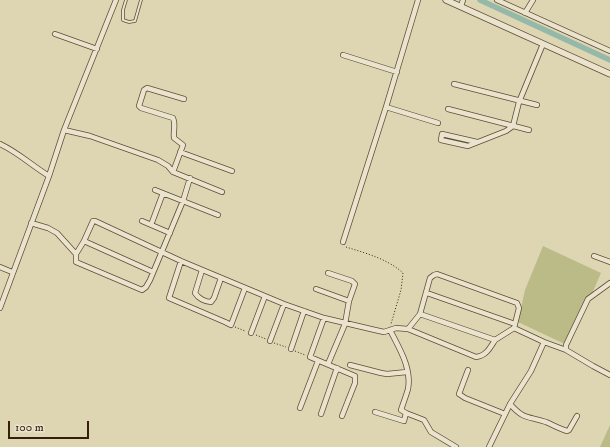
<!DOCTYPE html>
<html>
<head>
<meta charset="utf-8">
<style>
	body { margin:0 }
	#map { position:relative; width:610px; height:447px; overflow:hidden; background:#ded5b3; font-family:"IM FELL DW Pica",serif }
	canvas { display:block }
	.scale { position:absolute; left:8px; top:421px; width:81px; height:18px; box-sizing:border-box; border:2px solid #351e0a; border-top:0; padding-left:5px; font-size:12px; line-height:14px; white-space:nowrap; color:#351e0a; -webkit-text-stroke:3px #eae4ce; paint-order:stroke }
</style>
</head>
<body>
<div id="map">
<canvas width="610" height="447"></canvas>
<div class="scale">100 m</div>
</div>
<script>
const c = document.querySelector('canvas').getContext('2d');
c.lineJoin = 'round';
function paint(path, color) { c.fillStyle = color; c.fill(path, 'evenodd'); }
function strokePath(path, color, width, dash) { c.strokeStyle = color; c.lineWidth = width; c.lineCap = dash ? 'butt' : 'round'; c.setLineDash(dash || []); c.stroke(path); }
const green = new Path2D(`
	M543 246 601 273 569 346 518 322 525 290Z
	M610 425V447H600Z`);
const canal = new Path2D(`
	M480 0 610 60`);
const path = new Path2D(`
	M346 247C365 253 388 259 403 273L401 290 391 324
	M235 327 245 331
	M256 335 266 339
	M274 343 286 347
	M295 351 305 355`);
const service = new Path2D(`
	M126 0 123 10V20L129 22 135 21 141 0`);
const minor = new Path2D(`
	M497 0 610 51
	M461 6 463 0
	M525 13 533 0
	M55 34 97 49
	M343 55 397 72
	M454 84 537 105
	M386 107 438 123
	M448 109 529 130
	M64 130 90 136 158 160 168 166 173 172 222 192
	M477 142 442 134 441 140 468 146 506 131 513 126 519 102 543 44
	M0 144C19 153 31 165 49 176
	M180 152 232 171
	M173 172 183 145 174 138C173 131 176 124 173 118L141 108 139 106 144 90 147 88 184 99
	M155 190 218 215
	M142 221 170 233
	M31 223 48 228 57 233 76 254V262L142 290 146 287 150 280 183 201 190 178
	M151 225 163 193
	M84 241 153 272
	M343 242 386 107 418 0
	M76 254 84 241 93 221H95L181 261 284 304 324 318 375 330 384 332 396 328 408 329 476 357C486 356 490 348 495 340
	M594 256 610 262
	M181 261 169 298 225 322 231 325 245 288
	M0 267 12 272
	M202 270 195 293C198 298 205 302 211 302L214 298 221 278
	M328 273 352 281 355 284 349 301 345 324 328 364
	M316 289 349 301
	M427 293 515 324
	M0 308 49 176 64 130 116 0
	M420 314 495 340 514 328
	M324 318 310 357 355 376V383L342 416
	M408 329 420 314 430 278 434 275 437 274 517 303 519 308 514 328 544 342
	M251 333 265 296
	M270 341 284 304
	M291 349 304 311
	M566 350 593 366 610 375
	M350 365 381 373 387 374 407 372
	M468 370 459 394 465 398 505 414
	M510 404C524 420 528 416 546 422 553 425 560 429 567 431L569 430 577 416
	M300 408 318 361
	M375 412 404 421 406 413 401 410C403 404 406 396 408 389 412 368 399 348 390 330
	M406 413 424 420 431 432 456 447
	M321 414 337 368
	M489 447 510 404 531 371 544 342 566 350V345L588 299 610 283`);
const tertiary = new Path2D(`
	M446 0 610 74`);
paint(green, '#babb87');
strokePath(canal, '#94b9a8', 5.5);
strokePath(service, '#5f4c34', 3.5);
strokePath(minor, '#5f4c34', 6);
strokePath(tertiary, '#5f4c34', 7);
strokePath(path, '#351e0a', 1, [1, 2]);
strokePath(service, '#eae4ce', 2);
strokePath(minor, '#eae4ce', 4.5);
strokePath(tertiary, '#eae4ce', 5.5);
</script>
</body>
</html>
